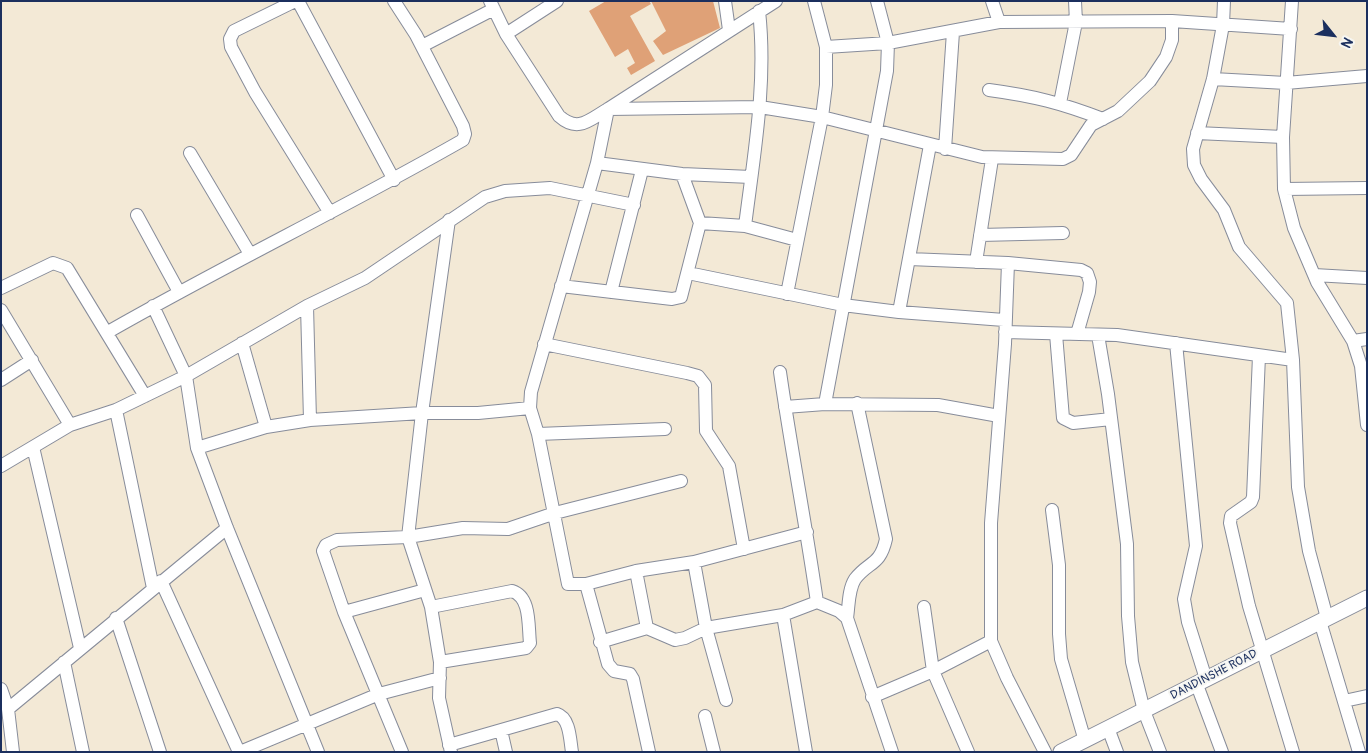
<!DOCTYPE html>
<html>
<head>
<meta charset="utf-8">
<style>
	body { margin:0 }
	#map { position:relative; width:1368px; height:753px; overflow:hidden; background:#f3e9d6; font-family:Pangolin,sans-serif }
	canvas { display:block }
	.frame { position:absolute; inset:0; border:2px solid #1b2f5e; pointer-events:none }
	.north { position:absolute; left:1308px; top:10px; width:50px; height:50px; -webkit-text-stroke:4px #f6f6f2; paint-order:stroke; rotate:119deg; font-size:14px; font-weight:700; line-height:20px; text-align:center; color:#1b2f5e }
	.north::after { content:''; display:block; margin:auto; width:18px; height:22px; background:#1b2f5e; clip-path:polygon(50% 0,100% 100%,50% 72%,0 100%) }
</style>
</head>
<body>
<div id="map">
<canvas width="1368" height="753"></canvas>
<div class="frame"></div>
<div class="north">N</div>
</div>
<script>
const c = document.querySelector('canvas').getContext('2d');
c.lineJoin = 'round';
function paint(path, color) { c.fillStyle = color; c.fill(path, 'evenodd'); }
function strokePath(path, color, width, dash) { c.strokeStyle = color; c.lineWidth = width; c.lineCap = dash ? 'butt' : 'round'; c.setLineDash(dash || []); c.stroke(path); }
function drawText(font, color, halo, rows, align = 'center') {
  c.font = font + ' Pangolin,sans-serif'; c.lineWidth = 4; c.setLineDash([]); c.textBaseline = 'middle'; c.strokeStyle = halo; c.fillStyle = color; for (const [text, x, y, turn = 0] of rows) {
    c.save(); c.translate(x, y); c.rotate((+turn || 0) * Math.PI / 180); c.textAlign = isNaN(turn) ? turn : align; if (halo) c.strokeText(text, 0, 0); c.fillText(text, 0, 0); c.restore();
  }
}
const building = new Path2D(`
	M606 1H649L651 4 630 16 655 61 631 75 627 68 635 63 628 49 615 57 589 11Z
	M651 1H713L720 28 663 55 653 41 666 31Z`);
const minor = new Path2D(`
	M295 1 234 31 230 39 231 47 255 92 330 213
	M298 1 394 180
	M490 1 506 34 557 1
	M725 1 729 30
	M992 1 999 22
	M1224 1 1223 25 1213 79 1193 149 1194 165 1201 179 1224 210 1239 247 1287 303 1293 360 1298 487 1309 551 1327 618
	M1292 1 1283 137 1284 189 1294 228 1317 282 1353 341 1361 366 1367 425
	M506 34 559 116C578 133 589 120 608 109L776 1
	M422 46 494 9
	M826 47 888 43 999 22 1172 21 1291 29
	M1213 79 1286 83 1367 76
	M989 90C1034 96 1061 103 1103 119
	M1060 103 1076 22 1075 1
	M1197 133 1283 137
	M945 149 953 32
	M190 153 250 254
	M597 163 682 174 751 177
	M1284 189 1367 188
	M137 215 179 292
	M449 220 422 413 408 537 431 607 440 662 439 698 451 752
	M700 223 745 226C754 154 767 83 759 11
	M745 226 797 240
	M980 235 1063 233
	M909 259 1008 263 1081 270 1087 273 1090 282 1089 292 1077 334
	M976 262 992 159
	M1008 263 1005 344 991 523V641L1007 678 1045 752
	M688 273 843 305 899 312 1004 320
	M1314 275 1367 278
	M561 286 672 299 681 297 700 223 682 174
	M1 288 53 263 67 268 145 396
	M611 292 642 170
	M787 294 822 117 826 85V47L814 1
	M153 306 186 376 197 448 227 528 318 752
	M307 306 310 420
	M1 310 70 425
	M899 312 930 145
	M108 332C225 265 346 207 463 140L465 134 463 126 416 35 394 1
	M1005 332 1117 335 1293 360
	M1056 334 1063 418 1073 423 1111 419
	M1098 335 1108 394 1127 544 1128 616 1132 662 1144 711 1160 752
	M1353 341 1367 339
	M242 343 266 427
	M1176 343 1196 546 1184 599 1188 622 1206 679
	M544 344 687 373 698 376 705 385 706 431 729 466 744 549
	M1259 356 1253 497 1251 502 1231 516 1230 523 1249 606 1293 752
	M780 372C791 449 806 525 817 602L783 615 806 752
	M1 380 32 360
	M825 404 938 405 999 416
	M785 407 825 404 887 71 888 43 877 1
	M116 410 153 588
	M538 434 665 429
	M33 447 80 648
	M197 448 266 427 310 420 422 413H478L530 408
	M1 466 70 425 116 410 186 376 307 306 365 278 485 197 505 191 550 188 634 205
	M1052 510 1059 565V634L1061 659 1085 741
	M807 532 694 562 636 571 586 584H568L538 434 530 408 531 392 597 163 608 109 760 107 822 117 982 157 1063 159 1071 155 1091 125 1118 111 1150 81 1166 57 1172 40V21
	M694 562 706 628 726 700
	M636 571 647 628
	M161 581 239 752
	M586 584 608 664 614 671 630 674 633 679 649 752
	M817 602 839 611 847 618 892 752
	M431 607 512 591C531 597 528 625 530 643L526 648 440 662
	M924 607 933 671 968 752
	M344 612 425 590
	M116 618 160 752
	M847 618C849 606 848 590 855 579 869 561 880 566 886 539L857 403
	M1320 621 1359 752
	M600 642 647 628 675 640 685 638 706 628 783 615
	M64 662 83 752
	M1197 685 1222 752
	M1 689 8 709 13 752
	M872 697 933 671 991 641
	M1344 701 1367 696
	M8 709 227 528
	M705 716 714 752
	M1108 728 1117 752
	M501 730 506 752
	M449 745 557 714C570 718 570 740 572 752
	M240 752 379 694 440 678
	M402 752 344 612 323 551 326 545 337 540 408 537 463 528 508 529 555 513 681 481`);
const tertiary = new Path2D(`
	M1061 752 1367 598`);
const streetNames = [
	["DANDINSHE ROAD",1214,675,-27]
];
paint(building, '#dfa177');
strokePath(minor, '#878c9a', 14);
strokePath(tertiary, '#878c9a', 17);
strokePath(minor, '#fff', 12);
strokePath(tertiary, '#fff', 15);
drawText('12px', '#1b2f5e', '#f6f6f2', streetNames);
</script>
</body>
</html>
